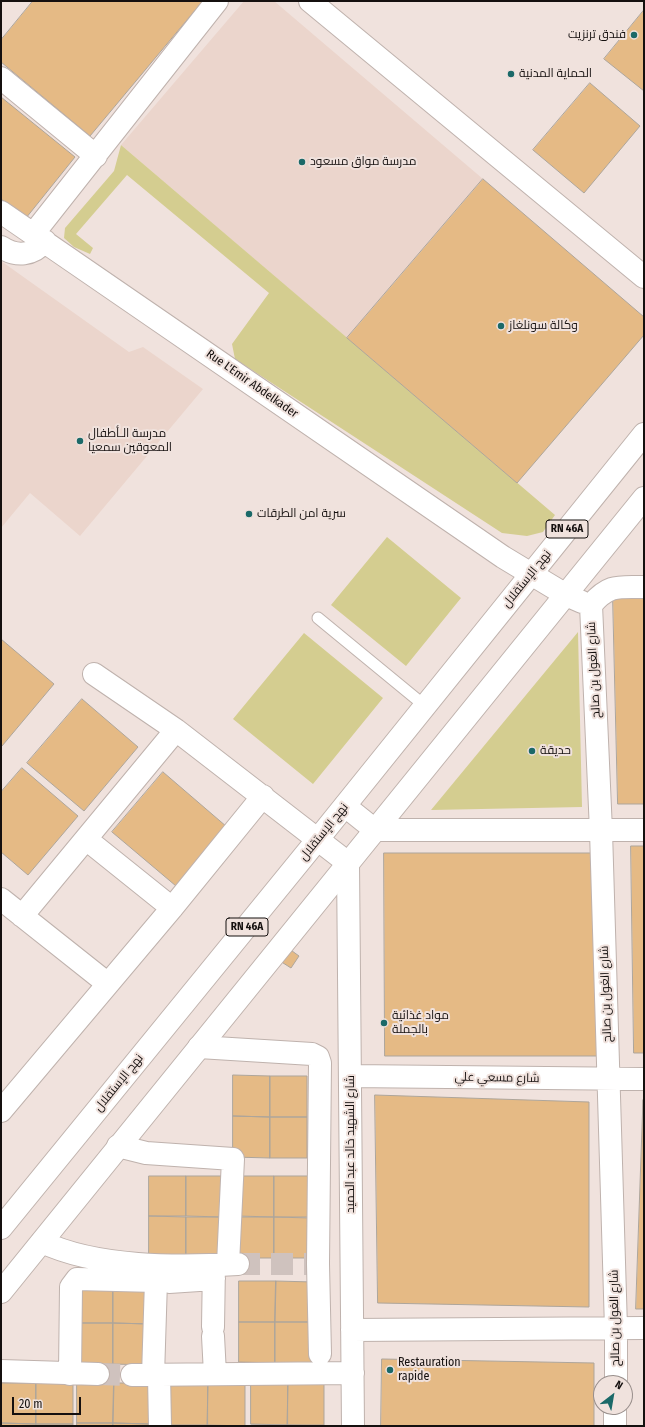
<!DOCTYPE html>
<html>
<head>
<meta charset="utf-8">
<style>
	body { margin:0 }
	#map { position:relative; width:645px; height:1427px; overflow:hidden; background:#f0e2dd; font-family:"Fira Sans Condensed",sans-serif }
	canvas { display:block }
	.frame { position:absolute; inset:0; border:2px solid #15100f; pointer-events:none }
	.north { position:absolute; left:593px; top:1375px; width:40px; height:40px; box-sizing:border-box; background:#f0e2dd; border:1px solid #988e8b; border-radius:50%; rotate:31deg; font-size:11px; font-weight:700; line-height:16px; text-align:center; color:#15100f }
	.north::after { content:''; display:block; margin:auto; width:14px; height:18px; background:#1b6968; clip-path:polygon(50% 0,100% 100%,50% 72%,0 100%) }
	.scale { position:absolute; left:12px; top:1397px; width:69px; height:18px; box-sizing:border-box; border:2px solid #15100f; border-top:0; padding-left:5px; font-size:12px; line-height:14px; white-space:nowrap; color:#15100f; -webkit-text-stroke:3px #f0e2dd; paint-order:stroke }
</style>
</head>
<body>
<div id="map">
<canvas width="645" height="1427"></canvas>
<div class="frame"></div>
<div class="north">N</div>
<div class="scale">20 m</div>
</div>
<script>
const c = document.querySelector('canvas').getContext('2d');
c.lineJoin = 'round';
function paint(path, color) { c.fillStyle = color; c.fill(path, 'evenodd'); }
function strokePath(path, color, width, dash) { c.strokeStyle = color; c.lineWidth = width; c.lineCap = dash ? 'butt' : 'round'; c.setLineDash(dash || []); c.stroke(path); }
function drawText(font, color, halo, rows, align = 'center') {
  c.font = font + ' "Fira Sans Condensed",Cairo,sans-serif'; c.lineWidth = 4; c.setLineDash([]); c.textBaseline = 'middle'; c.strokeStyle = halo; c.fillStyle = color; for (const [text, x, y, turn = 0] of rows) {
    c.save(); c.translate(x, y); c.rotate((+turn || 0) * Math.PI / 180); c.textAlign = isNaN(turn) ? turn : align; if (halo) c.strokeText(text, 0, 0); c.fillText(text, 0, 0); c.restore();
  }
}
const built = new Path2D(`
	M244 1H274L483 179 347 338 121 145Z
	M1 261 129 352 143 347 203 389 80 536 30 493 1 528Z`);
const green = new Path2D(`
	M121 145 555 515 543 532 527 536 502 533 235 359 232 344 269 293 127 175 76 234 93 248 90 254 74 247 64 238 65 228 114 171Z
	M387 537 461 598 406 666 331 605Z
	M578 632 582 807 431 810Z
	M304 633 383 698 313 784 233 719Z`);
const building = new Path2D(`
	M33 1H200L202 2 90 136 1 62V40Z
	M644 10V91L604 59Z
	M590 83 640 126 584 193 533 150Z
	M1 97 75 157 26 218 1 199Z
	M483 179 644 317V335L517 483 347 338Z
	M613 598H644V804H618Z
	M1 639 54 684 2 746 1 745Z
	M82 699 138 747 84 811 27 763Z
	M22 768 78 816 28 875 1 852V792Z
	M163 772 227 827 176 886 112 832Z
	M631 846H644V1053H634Z
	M384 853H597L598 1056H385Z
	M288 948 299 956 291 968 280 961Z
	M233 1075 270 1076V1117L233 1116Z
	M270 1076H307V1117H270Z
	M375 1095 589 1102V1307L378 1303Z
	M643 1100 644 1309H636Z
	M233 1116 270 1117V1158L233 1157Z
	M270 1117H307V1158H270Z
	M149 1176H186V1216H149Z
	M186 1176H223V1217L186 1216Z
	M238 1176H274V1217L237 1216Z
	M274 1176H311V1217H274Z
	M149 1216 186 1217V1257H149Z
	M186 1217H223L222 1258 186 1257Z
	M237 1217H274V1258H237Z
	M274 1217 311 1218V1258H274Z
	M239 1281H276L275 1322H239Z
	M276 1281 313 1282 312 1322H275Z
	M77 1282 113 1283V1323H76Z
	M113 1283H150V1324L113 1323Z
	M239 1322H275V1363L239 1362Z
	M275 1322H312V1363H275Z
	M76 1323H113V1364H76Z
	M113 1323 150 1324V1365L113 1364Z
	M382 1359 594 1363V1426H381Z
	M1 1383H36V1424L1 1423Z
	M36 1383H73V1424H36Z
	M77 1383H114L113 1423H77Z
	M114 1383H150V1424L113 1423Z
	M171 1384 208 1385 207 1425H171Z
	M251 1384H288L287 1425 251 1424Z
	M288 1384H324V1425H288Z
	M208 1385H245V1426L208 1425Z
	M1 1423 36 1424V1426H1Z
	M77 1423H113V1426H77Z
	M113 1423 150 1424V1426H113Z
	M36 1424H73V1426H36Z
	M251 1425H287V1426H251Z
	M288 1425 324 1426H288Z`);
const streetTunnel = new Path2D(`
	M238 1264H307
	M98 1374 132 1375`);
const lane = new Path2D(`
	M318 618 425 706`);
const street = new Path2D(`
	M310 1 644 277
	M1 78 96 156
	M1 212 503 557 566 595 582 602
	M34 233 217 1
	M1 247C16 257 33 256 45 241
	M591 605 601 831 616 1328V1383
	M591 605C609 584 618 587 644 587
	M94 674 176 730 348 863 353 1426
	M345 806 375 830H644
	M86 839 172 908
	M1 899 108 984
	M22 916 176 730
	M199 1047 312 1054 318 1057 320 1063 318 1264 320 1354
	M350 1076 644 1079
	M1 1111 172 908 263 796
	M118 1146 146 1153 233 1159 228 1264
	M42 1242C97 1268 177 1267 238 1264
	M169 1282 214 1279
	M213 1327 214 1265
	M352 1330 644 1328
	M213 1336 215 1374
	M1 1371 98 1374
	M70 1374 71 1287 77 1279 156 1281 153 1376
	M132 1375 353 1373
	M159 1376 160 1426
	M615 1426V1407`);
const primary = new Path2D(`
	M1 1228 318 839 644 434
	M1 1292 644 498`);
const markers = [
	[634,35,4,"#1b6968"],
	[511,74,4,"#1b6968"],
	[302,162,4,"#1b6968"],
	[501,326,4,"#1b6968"],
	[80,441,4,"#1b6968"],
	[249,514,4,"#1b6968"],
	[532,751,4,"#1b6968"],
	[384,1023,4,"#1b6968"],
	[390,1370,4,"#1b6968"]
];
const shields = [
	[567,529,42],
	[247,927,42]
];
const shieldNames = [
	["RN 46A",567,529],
	["RN 46A",247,927]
];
const poiNames = [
	["فندق ترنزيت",626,35,"right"],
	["الحماية المدنية",519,74],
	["مدرسة مواق مسعود",310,162],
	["وكالة سونلغاز",509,326],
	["مدرسة الـأطفال",88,434],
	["المعوقين سمعيا",88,448],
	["سرية امن الطرقات",257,514],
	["حديقة",540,751],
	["مواد غذائية",392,1016],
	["بالجملة",392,1030],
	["Restauration",398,1363],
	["rapide",398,1377]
];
const streetNames = [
	["Rue L'Emir Abdelkader",252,384,35],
	["نهج الإستقلال",527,579,-51],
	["شارع الغول بن صالح",594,670,-93],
	["نهج الإستقلال",324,832,-51],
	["شارع الغول بن صالح",606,994,-92],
	["شارع مسعي علي",497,1078,1],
	["نهج الإستقلال",119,1083,-51],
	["شارع الشهيد خالد عبد الحميد",351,1144,-90],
	["شارع الغول بن صالح",615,1318,-91]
];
paint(built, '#ebd5cc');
paint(green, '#d4cd90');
paint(building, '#e5ba85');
strokePath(building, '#ada59b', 1);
strokePath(streetTunnel, '#cfc2be', 22, [22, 11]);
strokePath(lane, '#bfb2ad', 13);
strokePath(street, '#bfb2ad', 24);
strokePath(primary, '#bfb2ad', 24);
strokePath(lane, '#fff', 11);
strokePath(street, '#fff', 22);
strokePath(primary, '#fff', 22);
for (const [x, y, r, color] of markers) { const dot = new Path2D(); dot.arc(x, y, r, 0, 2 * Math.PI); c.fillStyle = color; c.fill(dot); strokePath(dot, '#f0e2dd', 1.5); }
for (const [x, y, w] of shields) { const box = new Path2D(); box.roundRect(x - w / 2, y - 9, w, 18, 3); c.fillStyle = '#f0e2dd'; c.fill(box); strokePath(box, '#15100f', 1); }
drawText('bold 11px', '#15100f', null, shieldNames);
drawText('12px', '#15100f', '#f0e2dd', poiNames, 'left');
drawText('12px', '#15100f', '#f0e2dd', streetNames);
</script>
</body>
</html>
